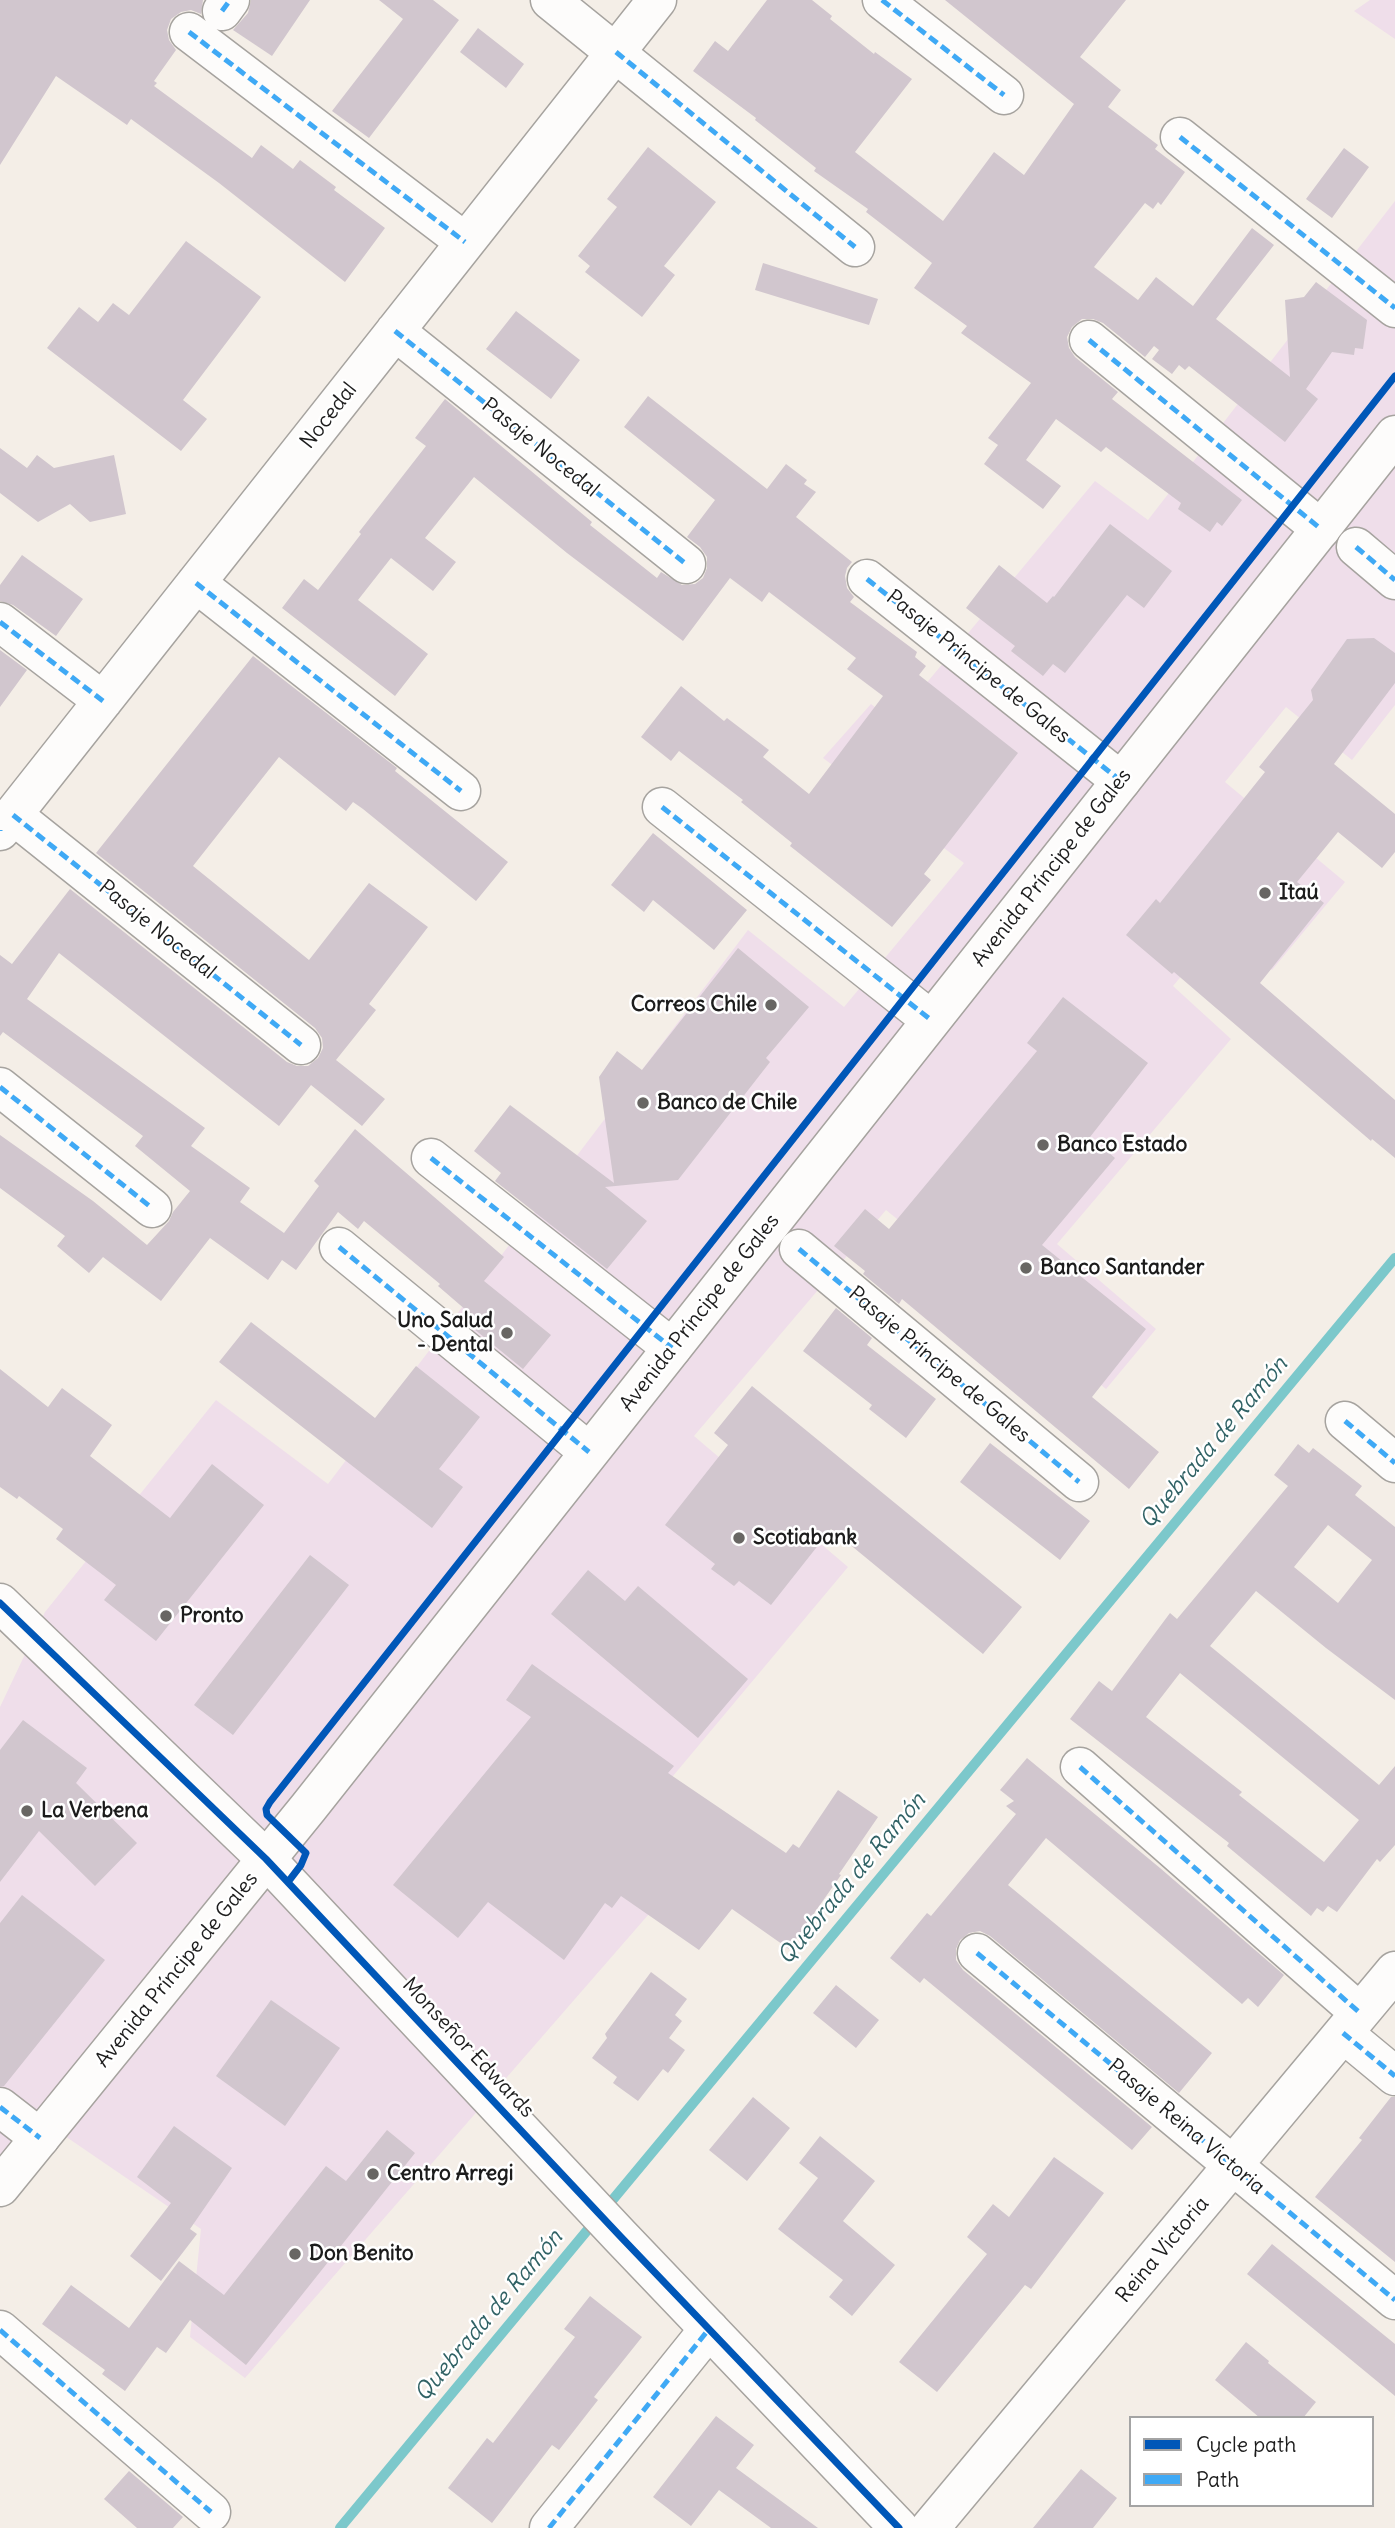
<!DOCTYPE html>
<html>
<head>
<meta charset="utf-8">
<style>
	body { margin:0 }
	#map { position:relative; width:1395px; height:2528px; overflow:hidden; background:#f4eee7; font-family:Delius,sans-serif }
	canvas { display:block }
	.legend { position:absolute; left:1129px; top:2416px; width:245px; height:91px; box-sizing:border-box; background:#fff; border:2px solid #a4a4a4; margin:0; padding:9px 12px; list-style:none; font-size:21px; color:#1c1c1c }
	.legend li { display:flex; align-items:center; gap:14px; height:35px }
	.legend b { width:35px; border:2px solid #a4a4a4 }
</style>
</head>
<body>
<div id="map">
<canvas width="1395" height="2528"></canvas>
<ul class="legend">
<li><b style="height:9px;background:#0057b8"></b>Cycle path</li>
<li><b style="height:9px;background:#3fa9f5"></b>Path</li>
</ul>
</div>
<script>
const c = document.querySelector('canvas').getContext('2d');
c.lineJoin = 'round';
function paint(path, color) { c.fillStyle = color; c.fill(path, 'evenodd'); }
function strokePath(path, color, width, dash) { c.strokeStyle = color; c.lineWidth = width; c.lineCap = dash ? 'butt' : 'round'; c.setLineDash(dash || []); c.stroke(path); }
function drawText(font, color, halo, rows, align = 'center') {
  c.font = font + ' Delius,sans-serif'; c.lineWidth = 5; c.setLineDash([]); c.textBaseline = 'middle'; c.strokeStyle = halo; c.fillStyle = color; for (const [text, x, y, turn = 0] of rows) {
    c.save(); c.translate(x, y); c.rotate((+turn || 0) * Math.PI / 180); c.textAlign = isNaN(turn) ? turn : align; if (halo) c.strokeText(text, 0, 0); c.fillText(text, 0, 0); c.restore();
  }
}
const built = new Path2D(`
	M1370 0H1395V39L1354 11Z
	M1395 201V705L1352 760 1286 707 1225 782 1345 882 1272 970 1223 927 1173 986 1231 1039 1057 1244 1156 1329 1106 1389 886 1210 694 1436 848 1567 637 1819 689 1868 245 2378 190 2337 201 2229 40 2119 0 2169V1707L45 1612 216 1400 328 1484 748 930 844 1007 964 863 823 758 871 704 894 722 1095 481 1148 520Z`);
const stream = new Path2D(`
	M605 2209 1395 1258
	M340 2528 595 2221`);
const building = new Path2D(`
	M0 0H203L201 14 191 10 181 12 171 19 167 30 169 40 176 50 154 81 157 83 154 86 252 158 261 145 293 169 300 160 336 187 334 190 385 228 345 282 219 183 131 119 127 125 56 76 0 165Z
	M251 0H310L272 56 233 30 248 13Z
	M379 0H433L459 20 369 138 332 111 403 19Z
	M767 0H812L832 16 830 19 874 54 875 52 912 79 855 152 943 221 994 152 1024 175 1074 104 945 0H1126L1080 57 1121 90 1108 107 1158 145 1155 149 1185 172 1161 205 1158 202 1153 209 1145 203 1094 267 1138 300 1156 277 1193 306 1252 228 1274 245 1216 319 1290 377 1285 300 1304 297 1316 282 1367 320 1363 349 1355 348 1354 355 1332 352 1306 389 1318 399 1285 442 1189 366 1185 370 1179 365 1172 374 1152 359 1159 350 1154 346 1145 357 1103 323 1093 319H1082L1072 327 1067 337 1069 348 1075 357 1118 392 1112 399 1242 500 1222 526 1217 522 1210 532 1178 509 1181 503 1106 447 1101 452 1056 419 1026 460 1061 486 1043 509 984 464 998 445 988 438 1031 383 961 333 967 326 914 288 932 263 866 212 868 209 814 171 816 168 755 120 756 118 693 71 715 41 728 51Z
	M478 28 524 64 506 88 460 52Z
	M648 147 716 202 664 266 675 275 642 317 585 272 590 266 578 256 617 207 607 199Z
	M1344 148 1369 167 1332 218 1306 199Z
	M186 241 261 297 183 400 207 419 181 451 47 348 79 307 98 322 113 303 129 315Z
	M763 263 878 299 869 325 755 290Z
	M516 311 580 360 551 399 486 349Z
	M648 396 767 489 786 464 807 480 804 484 816 492 796 517 852 562 847 568 845 576 847 588 854 597 850 602 917 652 915 657 926 666 919 675 1018 753 924 874 931 880 892 927 790 846 792 843 741 802 743 800 679 751 671 761 641 737 681 686 724 721 727 718 769 750 763 757 809 794 883 696 847 669 856 658 769 592 762 602 730 578 683 641 567 553 474 477 425 538 456 562 433 591 391 558 358 600 428 654 395 696 282 608 304 579 318 590 361 534 359 532 426 446 415 438 445 399 592 522 590 525 657 578 661 572 682 585 695 584 703 578 707 568V557L700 547 687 537 715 500 624 427Z
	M0 448 27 468 37 455 54 468 114 455 126 514 90 522 70 504 38 522 0 493Z
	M1110 524 1172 571 1144 608 1127 595 1065 673 1053 664 1043 676 1011 651 1015 646 966 608 999 565 1047 603 1053 596 1054 597Z
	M22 555 83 599 56 636 13 605 0 601V585Z
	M1374 638 1395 653V683L1334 764 1395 814V852L1382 868 1338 832 1297 882 1324 903 1260 983 1395 1100V1158L1372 1139 1371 1141 1174 972 1172 974 1126 935 1156 899 1160 903 1265 772 1259 767 1313 700 1311 690 1347 639Z
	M0 650 27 670 0 707Z
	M253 656 397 768 395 771 508 862 476 901 363 809 353 802 346 811 279 757 193 866 309 960 369 883 428 927 369 1004 376 1010 336 1060 385 1099 362 1126 311 1085 279 1126 59 953 27 999 205 1128 191 1146 250 1188 240 1202 284 1233 319 1186 314 1181 355 1129 504 1257 484 1281 551 1335 523 1369 468 1324 474 1317 438 1286 440 1284 364 1221 358 1229 338 1212 296 1270 282 1260 268 1280 210 1238 161 1301 103 1257 89 1273 57 1246 65 1236 0 1188V1135L93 1201 147 1245 169 1221 173 1212 190 1191 135 1146 143 1136 3 1032 0 1036V955L12 964 70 889 287 1062 297 1066H308L318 1058 323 1048 322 1038 315 1028 96 853Z
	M653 833 747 910 714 950 653 900 644 912 611 885Z
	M738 948 809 1007 766 1058 770 1062 678 1180 605 1187 647 1221 607 1269 495 1181 501 1173 474 1151 510 1105 614 1183 599 1077 617 1051 642 1070Z
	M1063 997 1148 1063 1090 1137 1115 1158 1042 1245 1146 1329 1092 1397 1159 1452 1129 1489 902 1299 899 1304 863 1274 865 1271 834 1246 865 1209 889 1229 1037 1051 1027 1043Z
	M836 1308 872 1338 867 1345 936 1399 906 1438 869 1409 872 1405 803 1351Z
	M251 1322 375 1418 416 1366 480 1417 439 1469 463 1487 432 1528 219 1362Z
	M0 1369 48 1407 62 1388 112 1425 90 1456 170 1518 212 1464 264 1505 156 1641 104 1600 116 1585 56 1539 63 1529 19 1496 17 1499 0 1487Z
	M752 1386 1022 1607 983 1654 831 1529 771 1605 739 1581 734 1586 711 1569 715 1564 665 1525 728 1445 714 1433Z
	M990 1443 1090 1521 1060 1560 960 1482Z
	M1298 1444 1309 1453 1313 1448 1362 1486 1355 1495 1395 1527V1700L1326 1648 1256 1591 1210 1646 1379 1785 1395 1766V1845L1380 1862 1377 1859 1337 1912 1328 1906 1323 1912 1317 1908 1311 1916 1227 1846 1229 1843 1070 1719 1099 1681 1112 1691 1170 1613 1177 1619 1288 1486 1274 1475ZM1328 1525 1372 1560 1338 1603 1294 1567ZM1180 1673 1359 1820 1324 1862 1239 1795 1242 1792 1146 1717Z
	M310 1555 349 1585 233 1735 194 1705Z
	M588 1570 625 1601 638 1586 748 1679 698 1738 551 1614Z
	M532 1664 674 1766 668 1773 786 1853 793 1844 799 1848 838 1790 878 1817 839 1874 841 1875 789 1949 732 1909 699 1950 621 1896 612 1908 605 1903 564 1960 488 1902 458 1938 393 1885 531 1717 506 1700Z
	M23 1720 87 1768 76 1783 137 1843 95 1886 39 1831 0 1882V1750Z
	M1027 1758 1160 1868 1284 1975 1258 2007 1248 1998 1242 2004 1046 1838 1008 1885 1212 2053 1179 2093 990 1936 980 1931 969 1933 960 1940 956 1949V1960L963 1970 1152 2127 1132 2150 924 1978 920 1983 890 1958 927 1913 931 1916 1016 1814 1006 1806 1014 1801 1000 1790Z
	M22 1895 105 1960 4 2086H0V1923Z
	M651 1972 687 1999 675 2015 682 2021 669 2038 685 2050 668 2073 663 2069 638 2101 613 2083 617 2077 592 2058 607 2038 605 2034Z
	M836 1985 879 2020 856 2048 813 2013Z
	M271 2000 340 2048 285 2126 216 2076Z
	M753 2097 790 2128 747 2181 709 2150Z
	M1391 2097H1395V2262L1315 2197 1362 2140 1359 2138Z
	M174 2126 232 2168 190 2229 197 2234 161 2281 130 2256 171 2203 137 2177Z
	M387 2130 415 2153 246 2365 190 2320 166 2353 157 2347 125 2391 102 2374 105 2370 42 2324 71 2285 129 2328 179 2261 224 2295 326 2166 346 2181Z
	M820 2136 875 2181 843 2221 895 2265 852 2316 829 2297 843 2280 778 2229 818 2178 799 2163Z
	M1054 2157 1104 2193 1031 2289 1025 2285 937 2392 899 2362 987 2254 967 2237 993 2204 1009 2217Z
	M1272 2244 1395 2344V2396L1247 2274Z
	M590 2296 642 2337 594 2397 598 2400 559 2450 552 2445 492 2523 448 2488 487 2438 493 2443 575 2337 564 2329Z
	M1246 2342 1269 2361 1268 2363 1316 2402 1303 2418H1260L1215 2380Z
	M716 2416 754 2445 736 2468 818 2528H771L719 2490 691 2526 653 2497Z
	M1081 2469 1117 2498 1093 2528H1033Z
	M129 2471 183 2517 173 2528H137L104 2499Z`);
const minor = new Path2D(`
	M550 0 855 247
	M882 0 1004 95
	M222 11 230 0
	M189 32 465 242
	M1180 137 1395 308
	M395 331 686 564
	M1089 340 1321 529
	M1356 547 1395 580
	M867 579 1121 781
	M196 583 461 791
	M0 622 103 701
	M662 807 931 1020
	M13 815 301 1045
	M0 831 657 0
	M0 1087 152 1208
	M431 1158 672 1348
	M339 1247 589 1452
	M799 1249 1079 1482
	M1345 1421 1395 1463
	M1080 1767 1360 2013
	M977 1953 1395 2300
	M1343 2033 1395 2076
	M0 2107 40 2138
	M0 2330 211 2512
	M549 2528 709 2329
	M930 2528 1395 1971`);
const tertiary = new Path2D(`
	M0 1603 266 1859 620 2236 899 2528`);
const secondary = new Path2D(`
	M0 2187 308 1808 1395 435`);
const quiet = new Path2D(`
	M882 0 1004 95
	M222 11 230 0
	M189 32 465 242
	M616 52 855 247
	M1180 137 1395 308
	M395 331 686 564
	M1089 340 1321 529
	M1356 547 1395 580
	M867 579 1121 781
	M196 583 461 791
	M0 622 103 701
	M662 807 931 1020
	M13 815 301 1045
	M0 830V831
	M0 1087 152 1208
	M431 1158 672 1348
	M339 1247 589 1452
	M799 1249 1079 1482
	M1345 1421 1395 1463
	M1080 1767 1360 2013
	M977 1953 1395 2300
	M1343 2033 1395 2076
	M0 2107 40 2138
	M0 2330 211 2512
	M549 2528 709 2329`);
const cycleway = new Path2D(`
	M0 1603 266 1859 620 2236 899 2528
	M288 1882 301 1865 306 1853 267 1815 266 1809 270 1802 1395 376`);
const markers = [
	[1265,893,7,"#686663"],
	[771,1005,7,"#686663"],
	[643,1103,7,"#686663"],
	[1043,1145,7,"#686663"],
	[1026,1268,7,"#686663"],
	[507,1333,7,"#686663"],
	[739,1538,7,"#686663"],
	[166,1616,7,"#686663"],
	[27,1811,7,"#686663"],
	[373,2174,7,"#686663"],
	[295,2254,7,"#686663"]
];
const streetNames = [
	["Nocedal",329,416,-52],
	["Pasaje Nocedal",540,448,39],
	["Pasaje Príncipe de Gales",978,667,39],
	["Avenida Príncipe de Gales",1052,868,-52],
	["Pasaje Nocedal",157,930,39],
	["Avenida Príncipe de Gales",700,1313,-52],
	["Pasaje Príncipe de Gales",939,1365,40],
	["Avenida Príncipe de Gales",177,1970,-51],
	["Monseñor Edwards",468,2048,47],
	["Pasaje Reina Victoria",1186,2127,40],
	["Reina Victoria",1163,2250,-50]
];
const poiNames = [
	["Itaú",1279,893],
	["Correos Chile",757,1005,"right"],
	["Banco de Chile",657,1103],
	["Banco Estado",1057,1145],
	["Banco Santander",1040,1268],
	["Uno Salud",493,1321,"right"],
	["- Dental",493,1345,"right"],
	["Scotiabank",753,1538],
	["Pronto",180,1616],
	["La Verbena",41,1811],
	["Centro Arregi",387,2174],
	["Don Benito",309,2254]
];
const waterNames = [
	["Quebrada de Ramón",1214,1443,-50],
	["Quebrada de Ramón",852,1879,-50],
	["Quebrada de Ramón",489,2316,-50]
];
paint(built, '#efdeea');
strokePath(stream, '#7cc8cb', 10);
paint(building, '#d1c6ce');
strokePath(minor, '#a6a39f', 41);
strokePath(tertiary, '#a6a39f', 41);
strokePath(secondary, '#a6a39f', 41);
strokePath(minor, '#fdfcfb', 38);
strokePath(tertiary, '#fdfcfb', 38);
strokePath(secondary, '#fdfcfb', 38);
strokePath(quiet, '#3fa9f5', 5, [10, 5]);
strokePath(cycleway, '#0057b8', 7);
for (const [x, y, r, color] of markers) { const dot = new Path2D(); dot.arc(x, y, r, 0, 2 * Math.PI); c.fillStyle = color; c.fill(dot); strokePath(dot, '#fff', 2.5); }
drawText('21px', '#1c1c1c', '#fff', streetNames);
drawText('bold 21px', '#1c1c1c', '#fff', poiNames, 'left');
drawText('italic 23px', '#306265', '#fff', waterNames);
</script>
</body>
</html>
